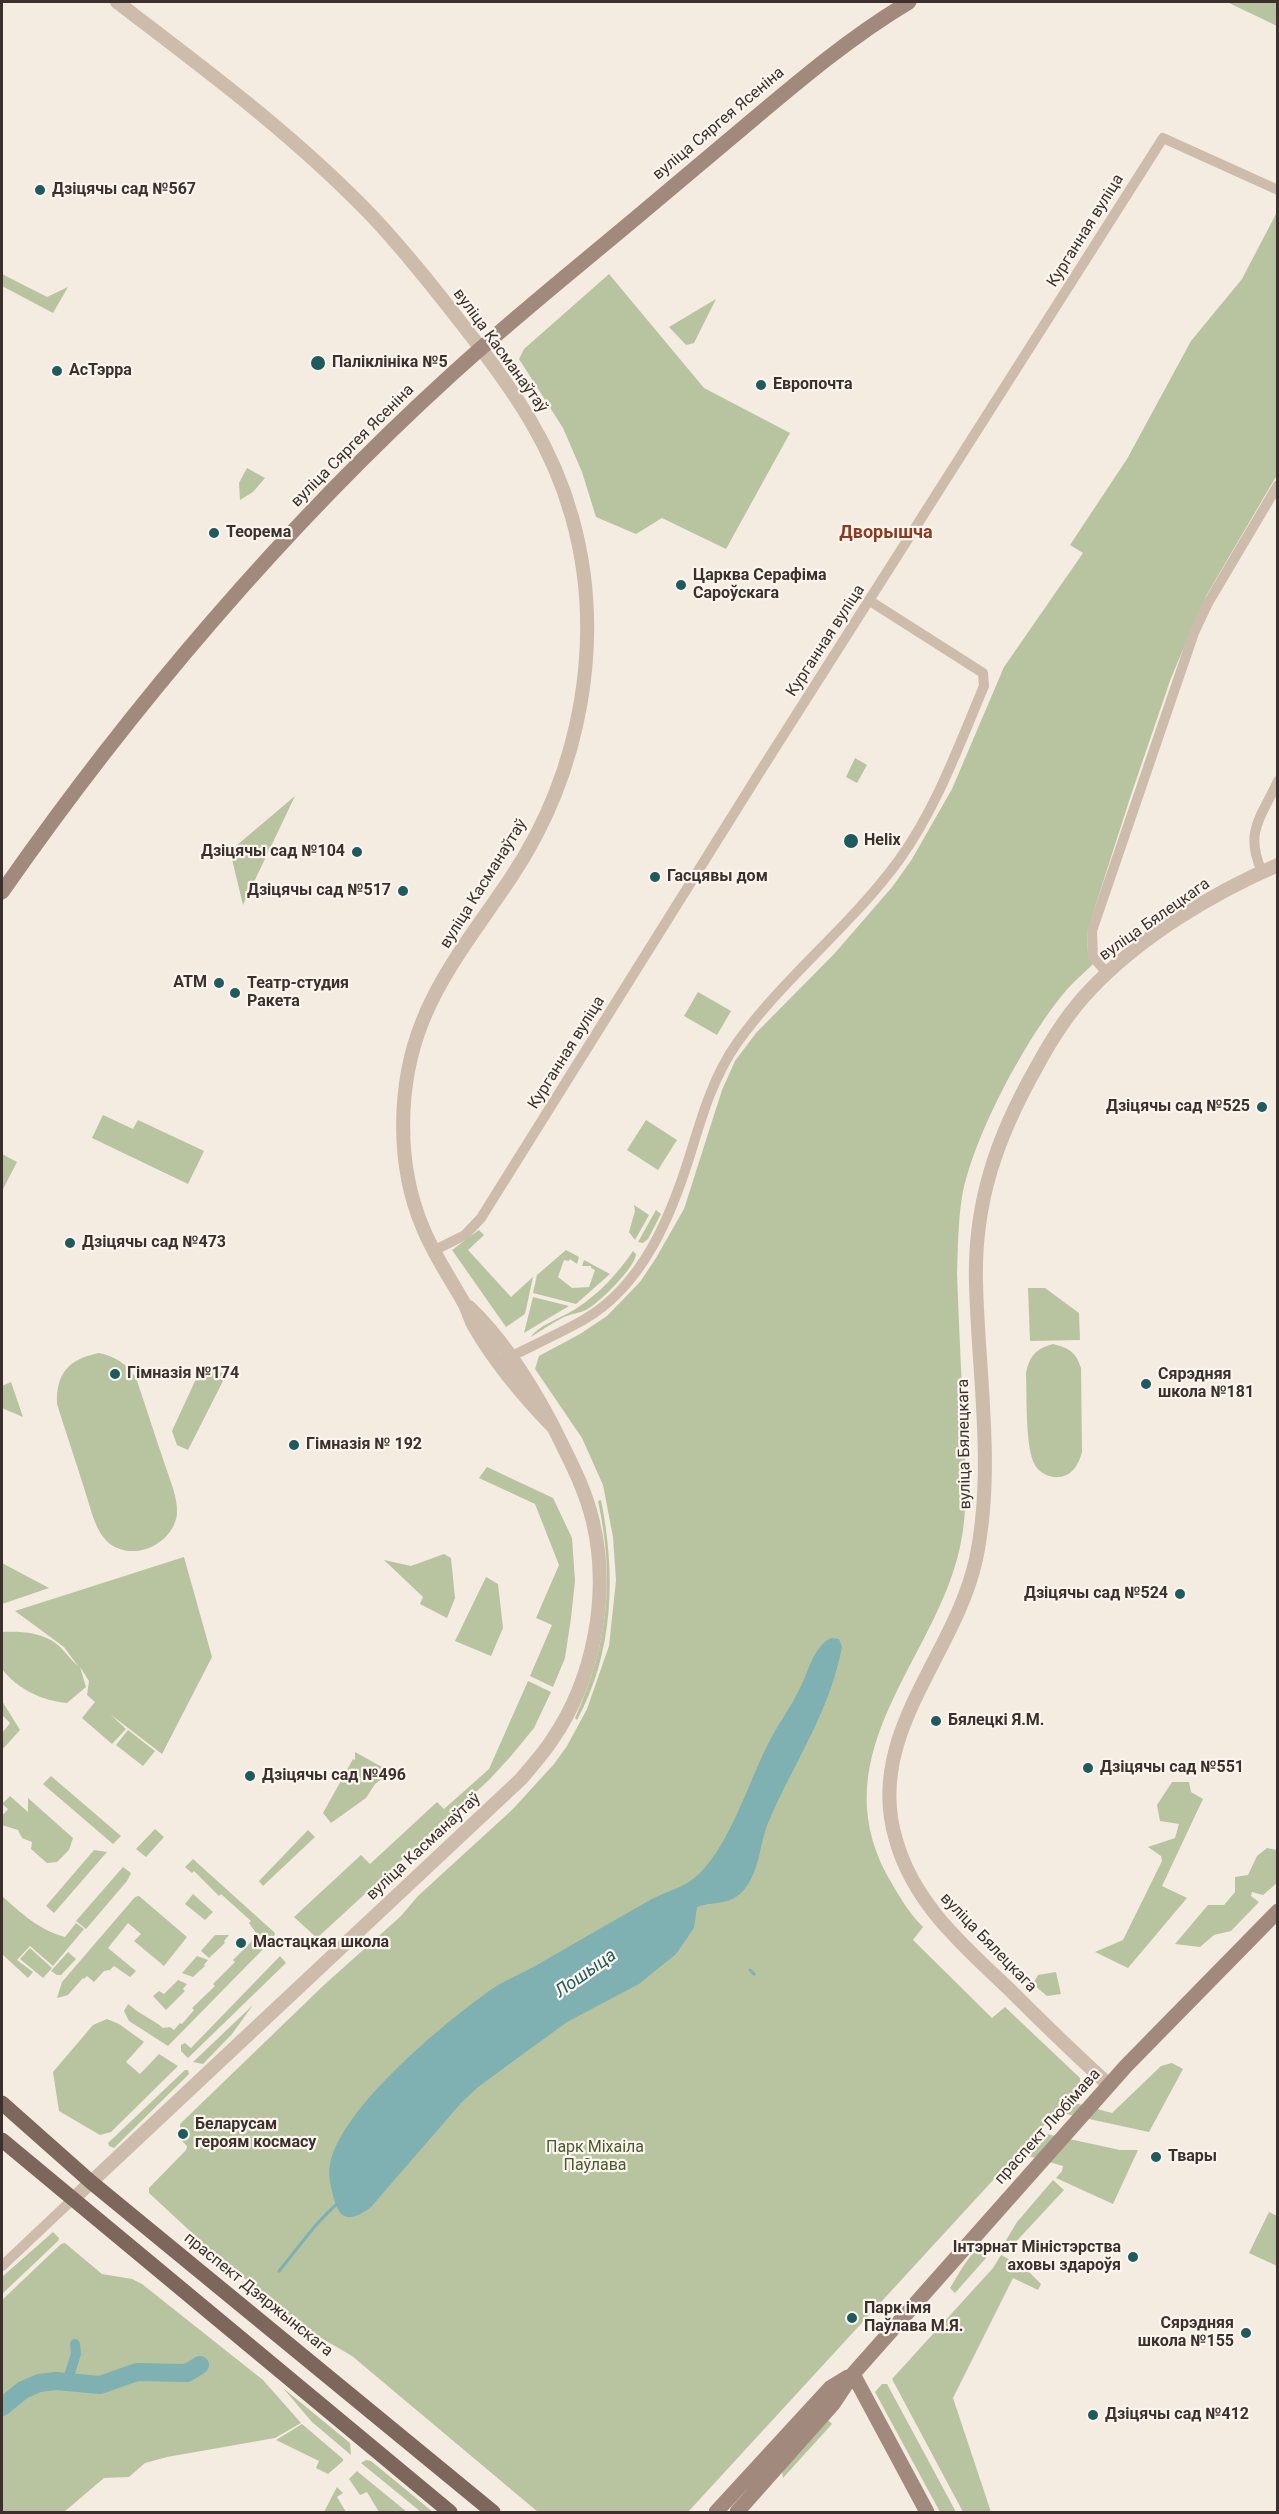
<!DOCTYPE html>
<html>
<head>
<meta charset="utf-8">
<style>
	body { margin:0 }
	#map { position:relative; width:1279px; height:2514px; overflow:hidden; background:#f4ebe1; font-family:Roboto,sans-serif }
	canvas { display:block }
	.frame { position:absolute; inset:0; border:3px solid #3b302b; pointer-events:none }
</style>
</head>
<body>
<div id="map">
<canvas width="1279" height="2514"></canvas>
<div class="frame"></div>
</div>
<script>
const c = document.querySelector('canvas').getContext('2d');
c.lineJoin = 'round';
function paint(path, color) { c.fillStyle = color; c.fill(path, 'evenodd'); }
function strokePath(path, color, width, dash) { c.strokeStyle = color; c.lineWidth = width; c.lineCap = dash ? 'butt' : 'round'; c.setLineDash(dash || []); c.stroke(path); }
function drawText(font, color, halo, rows, align = 'center') {
  c.font = font + ' Roboto,sans-serif'; c.lineWidth = 4.5; c.setLineDash([]); c.textBaseline = 'middle'; c.strokeStyle = halo; c.fillStyle = color; for (const [text, x, y, turn = 0] of rows) {
    c.save(); c.translate(x, y); c.rotate((+turn || 0) * Math.PI / 180); c.textAlign = isNaN(turn) ? turn : align; if (halo) c.strokeText(text, 0, 0); c.fillText(text, 0, 0); c.restore();
  }
}
const green = new Path2D(`
	M1227 2H1277V26Z
	M1277 212V475L1206 596 1190 633 1171 678 1131 795 1087 932 1088 954 1093 964C1083 974 1072 983 1064 993 1025 1040 973 1137 962 1197 958 1222 958 1248 957 1274 959 1324 961 1374 964 1424 965 1465 969 1506 960 1547 936 1659 821 1751 887 1875 898 1894 907 1911 923 1927L913 1940 992 2018 1005 2007 1080 2078V2086L1073 2095 1075 2103 1112 2113 1161 2066 1172 2063 1183 2069 1149 2132 1057 2112 1037 2132 1120 2150H1138L1113 2204 1056 2178 1062 2171 1063 2166 1018 2153 688 2512H538L352 2356 309 2331 217 2256 149 2193V2188L186 2150 187 2146 181 2140 180 2124 324 1985 401 1916 418 1896 513 1809 554 1764 567 1746 587 1709 609 1646 616 1580 613 1537 603 1485 582 1438 535 1369 539 1356 580 1334 607 1316 640 1282 656 1258 684 1209 722 1090 735 1061 756 1033 835 953 893 886 912 859 952 789 1004 667 1083 553 1070 545 1127 459 1191 341 1242 279Z
	M2 274 47 297 68 287 53 313 2 286Z
	M609 274 704 388 790 433 726 549 662 518 636 534 596 517 582 472 563 428 519 359 524 349Z
	M716 299 694 343 686 345 669 327Z
	M247 468 265 478 253 492 240 500 239 483Z
	M855 758 867 765 857 783 846 777Z
	M295 796 243 905 230 851Z
	M698 992 731 1011 717 1035 684 1016Z
	M103 1115 133 1129 138 1120 204 1151 188 1184 92 1138Z
	M646 1120 677 1140 658 1170 627 1150Z
	M2 1154 17 1162 2 1191Z
	M634 1205 649 1215 635 1240 629 1232 635 1211Z
	M656 1210 661 1214 648 1239 643 1243 638 1242Z
	M479 1230 484 1235 468 1250 511 1297 533 1277 525 1314 506 1327 452 1250Z
	M566 1250 579 1257 577 1264 570 1259 569 1261 564 1260 558 1277 572 1288 589 1287 595 1270 591 1268V1266H582L584 1260 610 1274 576 1304 533 1293 537 1275Z
	M633 1251 636 1254C635 1268 599 1303 586 1310 579 1313 571 1314 564 1317 552 1323 542 1330 531 1337 538 1325 564 1317 577 1308 600 1293 618 1273 633 1251Z
	M1028 1288H1045L1079 1313 1080 1340 1030 1341Z
	M533 1297 569 1306 524 1333Z
	M1053 1344C1069 1348 1076 1352 1081 1368L1082 1452C1079 1463 1073 1476 1059 1477 1050 1478 1039 1473 1035 1465 1025 1449 1027 1394 1026 1373 1030 1355 1036 1349 1053 1344Z
	M99 1353C116 1357 126 1363 136 1378 146 1407 155 1436 165 1465 170 1480 178 1498 177 1514 173 1547 126 1565 104 1538 94 1526 90 1506 85 1491 76 1462 66 1433 57 1404 56 1373 69 1359 99 1353Z
	M207 1366 226 1375 188 1450 177 1445 172 1431 201 1368Z
	M11 1382 23 1417 2 1408V1386Z
	M487 1467 553 1498 572 1538 575 1581 571 1618 565 1658 553 1687 530 1676 552 1625 536 1618 559 1565 535 1504 479 1478Z
	M601 1500C616 1573 614 1653 577 1720L575 1718C608 1645 615 1580 598 1501Z
	M444 1554 451 1558 455 1598 447 1618 420 1604 423 1597 384 1560 411 1566Z
	M184 1557 212 1657 162 1754 110 1714 126 1729 112 1744 82 1718 95 1702 87 1695 89 1681 80 1667 86 1687 67 1703C43 1701 17 1689 2 1669V1632C18 1631 39 1632 54 1642 63 1648 70 1659 78 1666L64 1647 15 1611Z
	M2 1563 49 1588 2 1604Z
	M486 1577 498 1584 503 1628 491 1656 455 1641Z
	M528 1681 551 1692 534 1728 511 1756 489 1780 317 1938 294 1917 361 1855 370 1864 437 1802 444 1809 489 1769Z
	M2 1701 20 1730 2 1750V1733L10 1723 2 1715Z
	M128 1730 155 1751 143 1766 116 1745Z
	M355 1752 391 1772 375 1784 366 1798 331 1823 323 1813 353 1759 355 1760Z
	M51 1776 121 1836 113 1844 43 1784Z
	M1172 1782H1189L1191 1792 1203 1799 1162 1886 1187 1898 1128 1968 1095 1952 1123 1940 1162 1861 1161 1856 1148 1847 1175 1838 1179 1824 1160 1821 1157 1805Z
	M10 1796 28 1812V1798L73 1838 69 1850 57 1862 47 1863 31 1849 32 1842 22 1838 18 1830 2 1825V1816L8 1809 2 1804Z
	M155 1829 164 1837 146 1857 136 1849Z
	M308 1830 315 1837 263 1886 259 1881Z
	M1267 1848 1277 1850V1883L1263 1895 1252 1892 1251 1896 1259 1902 1231 1931 1214 1935 1200 1947 1175 1944 1208 1905H1224L1235 1892V1877L1248 1875 1257 1856Z
	M94 1850 107 1852 54 1913 46 1906Z
	M193 1859 275 1933 273 1939 168 2046 129 2021 124 2011 128 2004C142 2016 151 2018 163 2028L170 2027 174 2030 180 2023 182 2024 194 2010 192 2008 215 1986 213 1984 235 1962 233 1960 254 1939 253 1937 256 1933 249 1923 251 1921 221 1894 219 1896 194 1871 192 1873 185 1867Z
	M123 1867 131 1873 127 1881 86 1929 76 1921Z
	M193 1894 213 1912 205 1920 185 1904Z
	M2 1896C21 1913 39 1930 65 1937L76 1923 84 1929 53 1966 30 1946 17 1960 33 1972 28 1978 2 1954Z
	M139 1896 187 1937 164 1966 134 1941 141 1934 128 1923 108 1948 136 1971 130 1977 114 1966 110 1970 104 1971 94 1982 87 1976 84 1979 83 1978 68 1995 57 1998 62 1982 135 1897Z
	M215 1935H229L224 1941 225 1943 209 1958 201 1951Z
	M30 1948 52 1968 43 1978 20 1959Z
	M68 1952 76 1959 61 1975H57L51 1971Z
	M197 1956 208 1960 204 1965 205 1966 193 1977 182 1973Z
	M280 1956 286 1963 188 2058 181 2051V2045L185 2043 191 2048Z
	M1056 1972 1061 1994 1047 1996 1033 1984 1038 1975Z
	M178 1980 187 1984 183 1989 185 1991 166 2010 153 1996 159 1991 164 1994Z
	M253 2005 232 2034 203 2064 193 2062Z
	M107 2019 119 2024 144 2042 126 2062 140 2074 159 2054 178 2066 111 2132 100 2135 59 2111 53 2072 93 2025Z
	M185 2070H188L189 2074 114 2148 109 2146 108 2143Z
	M1053 2180 1064 2190 1012 2246 1005 2242 1017 2222Z
	M1269 2212 1277 2216V2266L1249 2253Z
	M53 2232 59 2238 58 2241 2 2294V2277Z
	M65 2243 102 2274 132 2279 142 2284 263 2380 301 2423 275 2438 167 2457 145 2463 129 2477 104 2478 64 2512H2V2300L61 2244Z
	M988 2243 993 2246 986 2258 955 2293 950 2288C959 2274 972 2247 988 2243Z
	M1001 2255 1024 2267 1041 2284 1038 2290 1013 2278 953 2398 991 2512H963L892 2379 993 2268Z
	M882 2384H887L956 2512H940L875 2392Z
	M283 2388 350 2443 351 2455 312 2422Z
	M828 2420 832 2424 783 2478 782 2471Z
	M302 2424 343 2459V2461L328 2474 316 2468 319 2461 276 2440Z
	M366 2460 371 2461 433 2512H421L361 2463Z
	M357 2471 358 2472 407 2512H379L367 2492 360 2495 349 2479Z
	M337 2487 343 2493 337 2497 346 2512H324Z`);
const water = new Path2D(`
	M831 1638 839 1639 842 1647C829 1714 794 1762 768 1823 759 1845 760 1872 743 1891 729 1906 713 1901 697 1907L694 1928 676 1954 639 1984 567 2022 478 2087 461 2103 371 2207C347 2225 338 2219 332 2191 330 2182 328 2174 330 2164 342 2107 442 2025 489 1991 503 1981 521 1974 537 1965 575 1943 613 1921 652 1899 669 1890 685 1888 700 1873 731 1841 748 1784 768 1744 778 1724 791 1707 800 1688 809 1671 813 1647 831 1638Z`);
const stream = new Path2D(`
	M750 1970 754 1974
	M279 2271C298 2248 315 2223 338 2203`);
const canal = new Path2D(`
	M67 2382 76 2354 75 2344`);
const river = new Path2D(`
	M2 2407 23 2390 39 2383 56 2381 100 2385 137 2372 187 2373 200 2365`);
const minor = new Path2D(`
	M1262 872C1244 831 1261 818 1278 781
	M1107 973 1093 957 1092 931 1194 633 1208 603 1278 485
	M433 1251 465 1235 481 1218 763 767 1163 138 1278 190
	M504 1360C531 1346 559 1334 585 1319 643 1285 671 1216 690 1155 702 1116 713 1077 737 1043 784 977 851 926 899 860 937 807 959 745 984 686L983 673 870 601
	M2 2266 72 2200`);
const tertiary = new Path2D(`
	M117 2C205 69 294 135 371 215 406 252 438 293 469 333 514 391 552 445 572 517 606 638 581 772 512 876 481 923 444 968 423 1020 397 1084 396 1165 423 1228 434 1255 450 1278 464 1303 468 1310 470 1319 474 1326 494 1361 525 1398 553 1427
	M1109 2085C1075 2054 1042 2022 1009 1989 963 1945 914 1904 896 1840 864 1735 955 1656 976 1559 995 1468 978 1374 976 1282 974 1202 997 1137 1036 1068 1051 1040 1068 1013 1090 990 1139 938 1212 893 1278 865
	M72 2200 521 1779C531 1767 543 1754 552 1740 594 1679 610 1594 593 1522 585 1487 568 1457 553 1426 531 1384 504 1340 469 1307`);
const secondary = new Path2D(`
	M2 892C131 707 284 527 451 375 511 320 575 269 637 217 675 185 713 153 750 122 801 79 852 36 909 2
	M853 2374 927 2512
	M716 2512 830 2388 848 2377
	M737 2512 833 2404 853 2374 1126 2066 1278 1911`);
const primary = new Path2D(`
	M2 2103 91 2182 493 2512
	M2 2140 450 2512`);
const markers = [
	[40,190,6,"#1f5a5e"],
	[318,363,8,"#1f5a5e"],
	[57,371,6,"#1f5a5e"],
	[761,385,6,"#1f5a5e"],
	[214,533,6,"#1f5a5e"],
	[681,585,6,"#1f5a5e"],
	[851,841,8,"#1f5a5e"],
	[357,852,6,"#1f5a5e"],
	[655,877,6,"#1f5a5e"],
	[403,891,6,"#1f5a5e"],
	[219,983,6,"#1f5a5e"],
	[235,993,6,"#1f5a5e"],
	[1262,1107,6,"#1f5a5e"],
	[70,1243,6,"#1f5a5e"],
	[115,1374,6,"#1f5a5e"],
	[1146,1384,6,"#1f5a5e"],
	[294,1445,6,"#1f5a5e"],
	[1180,1594,6,"#1f5a5e"],
	[936,1721,6,"#1f5a5e"],
	[1088,1768,6,"#1f5a5e"],
	[250,1776,6,"#1f5a5e"],
	[241,1943,6,"#1f5a5e"],
	[183,2134,6,"#1f5a5e"],
	[1156,2157,6,"#1f5a5e"],
	[1133,2257,6,"#1f5a5e"],
	[852,2318,6,"#1f5a5e"],
	[1246,2333,6,"#1f5a5e"],
	[1093,2415,6,"#1f5a5e"]
];
const streetNames = [
	["вуліца Сяргея Ясеніна",719,124,-40],
	["Курганная вуліца",1086,231,-58],
	["вуліца Касманаўтаў",500,351,54],
	["вуліца Сяргея Ясеніна",353,446,-45],
	["Курганная вуліца",826,641,-57],
	["вуліца Касманаўтаў",484,884,-58],
	["вуліца Бялецкага",1155,920,-35],
	["Курганная вуліца",567,1053,-58],
	["вуліца Бялецкага",965,1444,-91],
	["вуліца Касманаўтаў",424,1847,-43],
	["вуліца Бялецкага",988,1943,46],
	["праспект Любімава",1048,2127,-48],
	["праспект Дзяржынскага",258,2295,39]
];
const poiNames = [
	["Дзіцячы сад №567",52,190],
	["Паліклініка №5",332,363],
	["АсТэрра",69,371],
	["Европочта",773,385],
	["Теорема",226,533],
	["Царква Серафіма",693,576],
	["Сароўскага",693,594],
	["Helix",864,841],
	["Дзіцячы сад №104",345,852,"right"],
	["Гасцявы дом",667,877],
	["Дзіцячы сад №517",391,891,"right"],
	["АТМ",207,983,"right"],
	["Театр-студия",247,984],
	["Ракета",247,1002],
	["Дзіцячы сад №525",1250,1107,"right"],
	["Дзіцячы сад №473",82,1243],
	["Гімназія №174",127,1374],
	["Сярэдняя",1158,1375],
	["школа №181",1158,1393],
	["Гімназія № 192",306,1445],
	["Дзіцячы сад №524",1168,1594,"right"],
	["Бялецкі Я.М.",948,1721],
	["Дзіцячы сад №551",1100,1768],
	["Дзіцячы сад №496",262,1776],
	["Мастацкая школа",253,1943],
	["Беларусам",195,2125],
	["героям космасу",195,2143],
	["Твары",1168,2157],
	["Інтэрнат Міністэрства",1121,2248,"right"],
	["аховы здароўя",1121,2266,"right"],
	["Парк імя",864,2309],
	["Паўлава М.Я.",864,2327],
	["Сярэдняя",1234,2324,"right"],
	["школа №155",1234,2342,"right"],
	["Дзіцячы сад №412",1105,2415]
];
const parkNames = [
	["Парк Міхаіла",595,2148],
	["Паўлава",595,2166]
];
const neighbourhoodNames = [
	["Дворышча",886,533]
];
const waterNames = [
	["Лошыца",586,1974,-35]
];
paint(green, '#b8c4a0');
paint(water, '#7fb0b2');
strokePath(stream, '#7fb0b2', 3);
strokePath(canal, '#7fb0b2', 10);
strokePath(river, '#7fb0b2', 18);
strokePath(minor, '#cdbbac', 10);
strokePath(tertiary, '#cdbbac', 14);
strokePath(secondary, '#a18a7d', 15);
strokePath(primary, '#7d675c', 15);
for (const [x, y, r, color] of markers) { const dot = new Path2D(); dot.arc(x, y, r, 0, 2 * Math.PI); c.fillStyle = color; c.fill(dot); strokePath(dot, '#fbf5ee', 2); }
drawText('16px', '#3b302b', '#fbf5ee', streetNames);
drawText('bold 16px', '#3b302b', '#fbf5ee', poiNames, 'left');
drawText('16px', '#4a5a2e', '#fbf5ee', parkNames);
drawText('bold 18px', '#8c3b22', '#fbf5ee', neighbourhoodNames);
drawText('italic 18px', '#1f5a5e', '#fbf5ee', waterNames);
</script>
</body>
</html>
